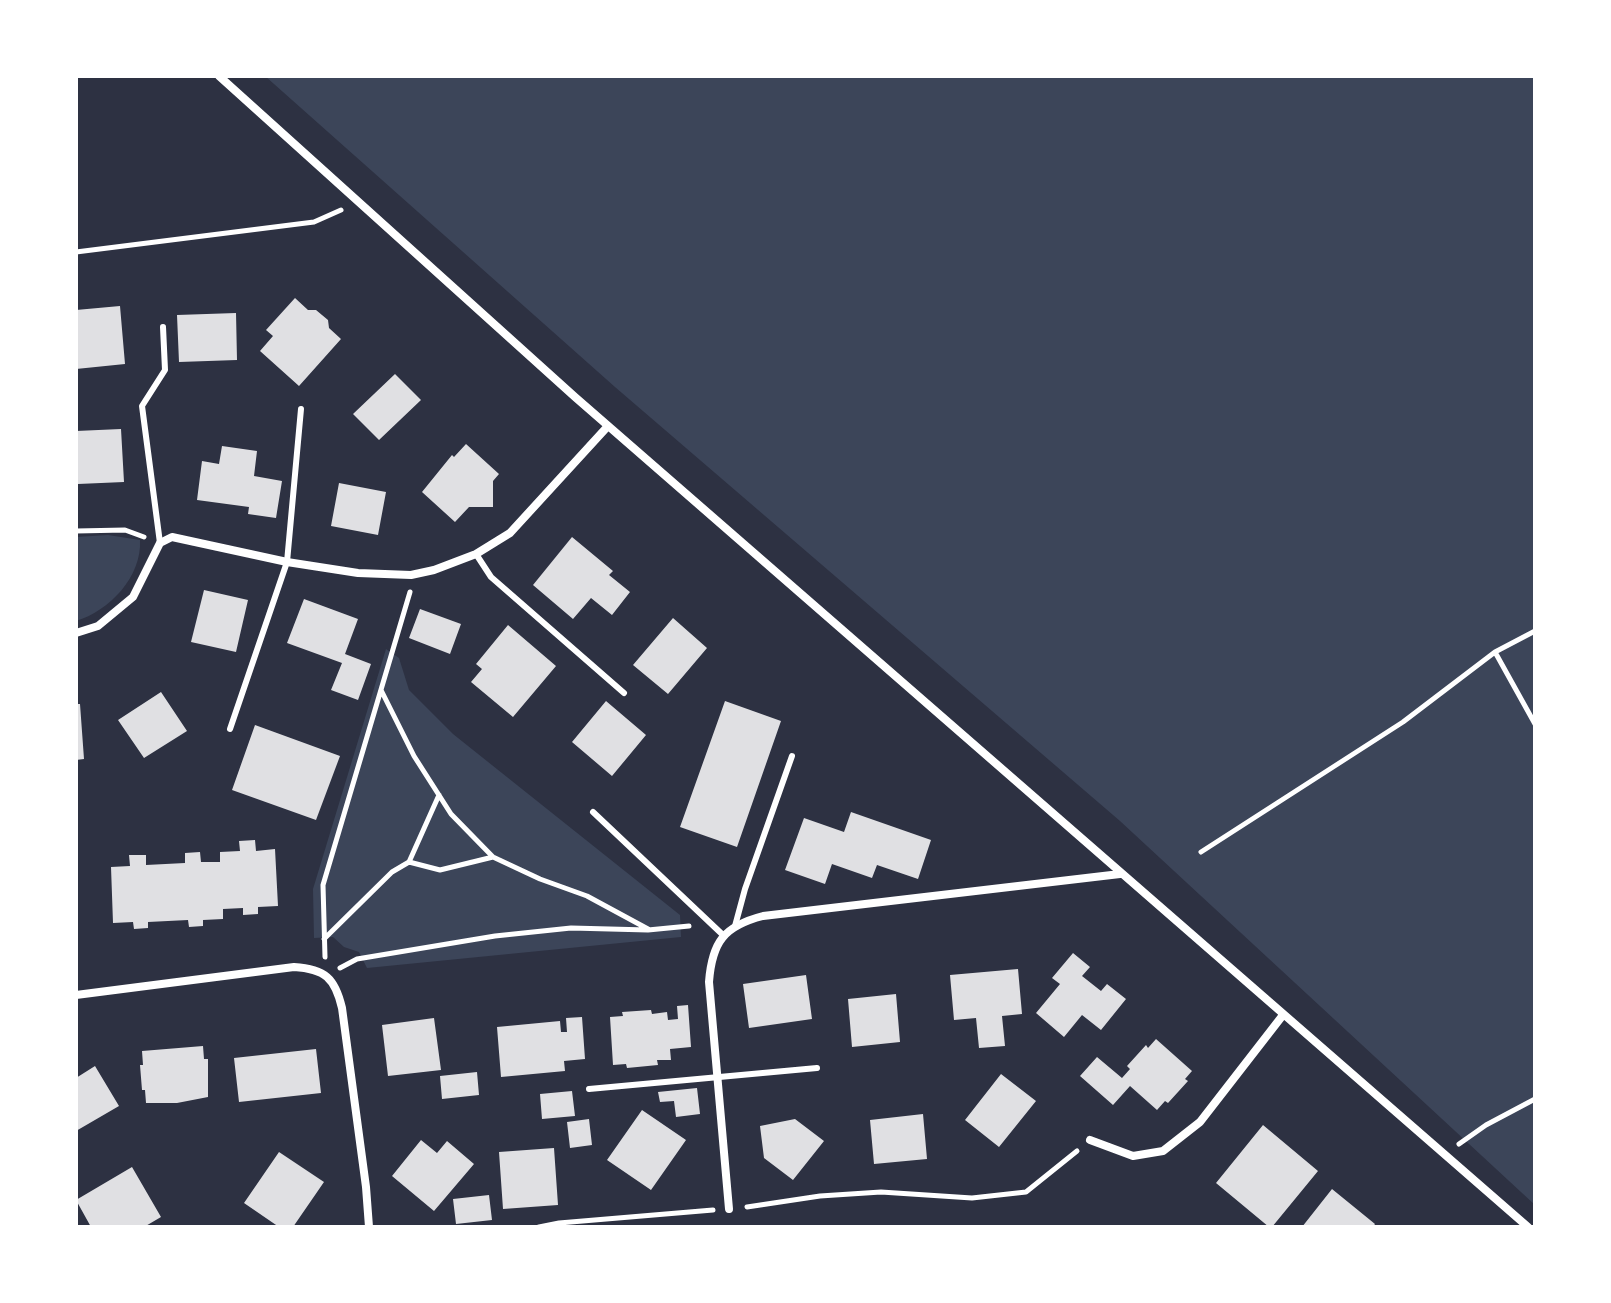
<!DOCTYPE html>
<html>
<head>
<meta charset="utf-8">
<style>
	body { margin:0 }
	#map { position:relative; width:1611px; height:1303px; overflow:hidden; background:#2d3142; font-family:"Fira Sans Condensed",sans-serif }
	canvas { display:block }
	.frame { position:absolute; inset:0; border:78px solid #fff; pointer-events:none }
</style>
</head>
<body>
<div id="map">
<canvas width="1611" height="1303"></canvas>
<div class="frame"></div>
</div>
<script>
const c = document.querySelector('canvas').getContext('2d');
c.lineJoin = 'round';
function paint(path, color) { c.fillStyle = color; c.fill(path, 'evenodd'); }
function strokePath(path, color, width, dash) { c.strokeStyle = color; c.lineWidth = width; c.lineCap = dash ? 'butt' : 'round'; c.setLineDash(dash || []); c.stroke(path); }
const green = new Path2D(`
	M265 76H1535V1205L1120 821 615 387Z
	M108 535 140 540C142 577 109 611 76 621V537Z
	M386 649 399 658 409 690 453 734 680 915 681 937 367 968 359 952 344 947 333 937 314 938 313 889Z`);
const building = new Path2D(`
	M295 298 308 310H316L328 320 329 328 341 339 299 386 260 351 273 336 266 330Z
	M120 306 125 364 76 369V310Z
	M236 313 237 360 179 362 177 315Z
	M395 374 421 400 379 440 353 414Z
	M121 429 124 482 78 484 76 431Z
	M466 444 499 474 493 481V507H469L455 522 422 492 452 455 454 457Z
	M222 446 257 451 254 476 282 481 276 518 248 514 249 507 197 500 202 461 219 464Z
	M339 483 386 492 378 535 331 526Z
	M572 537 613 571 609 575 630 592 612 615 591 598 573 619 533 585Z
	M204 590 248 600 236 652 191 642Z
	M304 599 358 619 345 654 371 664 358 700 331 690 342 663 287 643Z
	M420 609 461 624 450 654 409 638Z
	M673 618 707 648 668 694 633 665Z
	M508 625 556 666 513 717 471 682 482 669 476 664Z
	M161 692 187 731 144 758 118 720Z
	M606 701 646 735 612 776 572 742Z
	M725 701 781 721 737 847 680 827Z
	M76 704H80L84 759 76 760Z
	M255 725 340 756 316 820 232 790Z
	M851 812 931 840 918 879 877 865 872 878 832 864 825 884 785 870 804 818 844 832Z
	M255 840 256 851 275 849 278 906 258 907V914L243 915V908L223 909V919L203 920V926L189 927 188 920 148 922V928L134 929 133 922 113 923 111 867 130 866 129 855H146V865L185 863V853L200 852 201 862H220V852L240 851 239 841Z
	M1073 953 1090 967 1082 976 1101 991 1107 984 1126 999 1101 1030 1082 1015 1064 1037 1036 1013 1060 984 1052 978Z
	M1018 969 1022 1014 1002 1016 1005 1046 979 1048 976 1018 954 1020 950 975Z
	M806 975 812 1019 749 1028 743 984Z
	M896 994 900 1042 852 1047 848 999Z
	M688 1005 691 1047 670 1049 671 1060H657L658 1065 627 1068 626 1064 613 1065 610 1017 623 1016 622 1012 651 1010 652 1014 667 1012 668 1020 678 1019 677 1006Z
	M582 1017 585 1059 564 1061 565 1071 501 1077 497 1027 560 1021 561 1032H567L566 1018Z
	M434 1018 441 1070 388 1076 382 1025Z
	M1156 1039 1192 1071 1185 1079 1188 1081 1168 1103 1165 1101 1157 1110 1130 1086 1113 1105 1080 1076 1097 1057 1122 1078 1130 1069 1127 1066 1146 1045 1148 1048Z
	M203 1046 204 1059H208V1097L177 1103H146L145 1090H142L140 1065H143L142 1051Z
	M316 1049 321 1093 239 1102 234 1058Z
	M95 1066 119 1106 76 1131V1078Z
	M477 1072 479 1095 442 1099 440 1076Z
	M1001 1074 1036 1101 999 1147 965 1120Z
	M697 1088 700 1114 676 1117 674 1101 660 1102 658 1092Z
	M572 1091 575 1116 542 1119 540 1094Z
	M642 1110 686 1140 651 1190 607 1160Z
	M923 1114 927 1159 874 1164 870 1120Z
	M589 1119 592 1145 570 1148 567 1122Z
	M795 1119 824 1141 793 1180 764 1158 760 1126Z
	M1263 1125 1318 1171 1272 1227H1269L1216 1183Z
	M421 1140 437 1153 447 1141 474 1164 434 1211 392 1176Z
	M554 1148 558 1205 503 1209 499 1152Z
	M279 1152 324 1182 293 1227H279L244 1203Z
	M132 1167 161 1217 144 1227H91L76 1200Z
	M1332 1189 1375 1224 1373 1227H1302Z
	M489 1195 492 1220 456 1224 453 1199Z`);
const path = new Path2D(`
	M76 252 314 222 341 210
	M76 531 125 530 144 537
	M1495 652 1535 724
	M381 690 414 756 451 814 493 857 540 879 587 896 648 929
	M1201 852 1403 722 1495 652 1535 631
	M409 862 439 795
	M324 939 392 872 409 862 440 870 493 857
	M325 957 323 885 410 592
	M340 968 357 959 495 936 571 928 648 930 689 926
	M1459 1144 1486 1125 1535 1099
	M747 1207 820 1196 881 1192 972 1198 1026 1192 1077 1151
	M539 1227 559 1223 713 1210`);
const service = new Path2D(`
	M160 543 142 406 165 370 163 327
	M476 554 491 577 624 693
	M230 729 287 562 301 409
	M593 812 723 935
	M735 926 745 889 792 756
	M589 1089 817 1068`);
const minor = new Path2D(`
	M219 76 575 397 1528 1227
	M76 633 98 626 133 597 160 543 172 537 287 562 358 573 411 575 434 570 476 554 510 533 608 426
	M76 995 294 967C325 969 335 978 342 1008L366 1187 369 1227
	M1090 1140 1133 1156 1163 1151 1200 1122 1283 1015
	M729 1209 709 982C712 942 724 926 763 916L1120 874`);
paint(green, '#3c4559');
paint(building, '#e0e0e3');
strokePath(path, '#fff', 5);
strokePath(service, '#fff', 6);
strokePath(minor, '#fff', 8);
</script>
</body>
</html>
